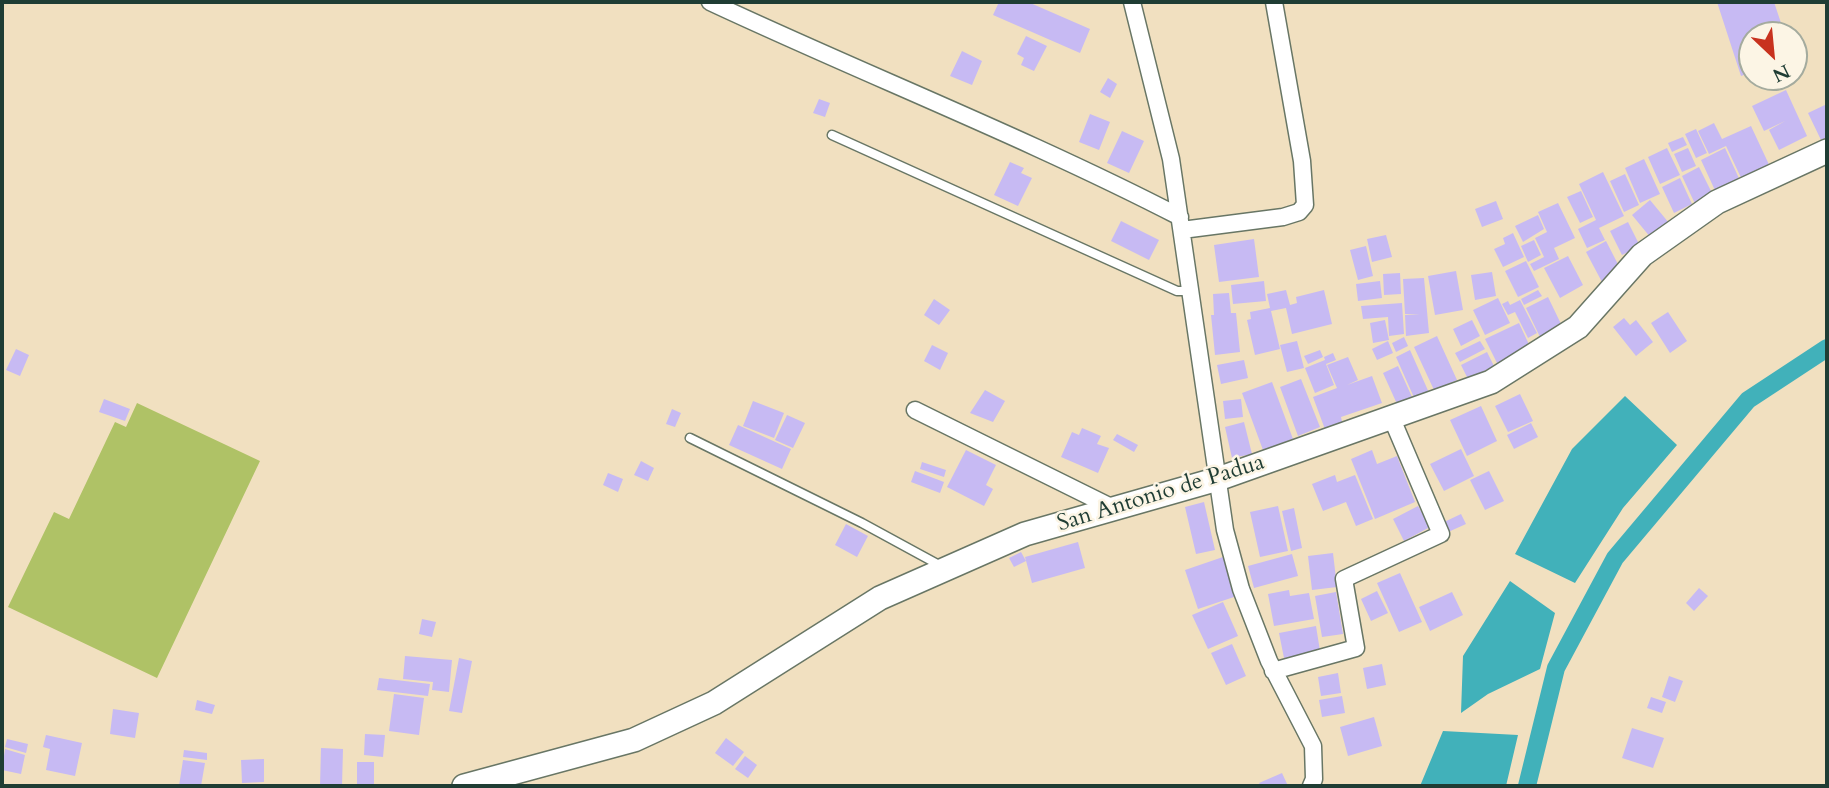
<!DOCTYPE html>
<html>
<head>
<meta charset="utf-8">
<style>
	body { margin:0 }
	#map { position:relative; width:1829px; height:788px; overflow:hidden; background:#f1e0c0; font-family:Cardo,serif }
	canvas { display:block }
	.frame { position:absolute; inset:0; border:4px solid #1f3d34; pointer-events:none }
	.north { position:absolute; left:1738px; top:21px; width:70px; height:70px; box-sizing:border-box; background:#fcf5e5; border:2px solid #a4ab9e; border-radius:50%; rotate:154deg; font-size:19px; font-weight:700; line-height:28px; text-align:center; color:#1f3d34 }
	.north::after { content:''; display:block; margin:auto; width:24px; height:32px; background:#c8321e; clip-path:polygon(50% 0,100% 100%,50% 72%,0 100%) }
</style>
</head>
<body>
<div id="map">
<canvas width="1829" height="788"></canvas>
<div class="frame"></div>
<div class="north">N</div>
</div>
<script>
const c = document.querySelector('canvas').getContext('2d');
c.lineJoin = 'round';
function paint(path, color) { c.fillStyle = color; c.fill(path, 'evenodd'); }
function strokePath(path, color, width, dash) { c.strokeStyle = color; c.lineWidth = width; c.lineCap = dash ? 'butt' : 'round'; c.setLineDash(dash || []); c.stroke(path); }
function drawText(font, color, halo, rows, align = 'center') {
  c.font = font + ' Cardo,serif'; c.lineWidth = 5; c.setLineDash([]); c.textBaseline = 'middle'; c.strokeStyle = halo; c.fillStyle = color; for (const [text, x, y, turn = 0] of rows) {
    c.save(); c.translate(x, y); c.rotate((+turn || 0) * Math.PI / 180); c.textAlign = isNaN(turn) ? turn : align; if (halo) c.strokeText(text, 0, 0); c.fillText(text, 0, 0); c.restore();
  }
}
const green = new Path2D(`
	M137 403 260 461 157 678 8 607 54 512 69 519 115 422 126 427Z`);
const water = new Path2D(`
	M1625 396 1677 445 1623 508 1575 583 1515 554 1572 449Z
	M1510 581 1555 613 1540 669 1488 694 1461 713 1463 656Z
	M1443 731 1518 735 1506 786H1420Z`);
const canal = new Path2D(`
	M1527 786 1556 668 1615 558 1748 400 1827 348`);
const building = new Path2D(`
	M999 2H1028L1090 29 1080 53 993 15Z
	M1717 2H1774L1785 35H1752V72L1741 76Z
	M1026 36 1047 46 1034 71 1021 65 1024 58 1017 54Z
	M962 51 982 61 972 85 950 76Z
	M1108 78 1117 84 1110 98 1100 92Z
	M1786 90 1807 136 1779 150 1769 130 1785 121 1764 131 1752 106Z
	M819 99 830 103 825 117 813 113Z
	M1827 104V137L1821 140 1808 113Z
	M1090 114 1110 122 1099 150 1079 142Z
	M1714 123 1722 139 1751 126 1772 171 1744 184 1726 146 1709 154 1698 131Z
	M1696 129 1707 153 1696 158 1685 134Z
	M1122 131 1144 141 1129 173 1107 163Z
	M1683 137 1687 145 1672 152 1668 143Z
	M1667 148 1680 175 1660 184 1648 157Z
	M1688 148 1696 166 1682 172 1674 154Z
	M1725 148 1743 187 1719 199 1701 160Z
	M1644 159 1660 194 1640 203 1625 168Z
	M1010 162 1024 168 1021 173 1032 178 1018 206 994 195Z
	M1699 167 1715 199 1697 208 1682 176Z
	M1603 172 1624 216 1599 228 1605 240 1587 248 1578 229 1596 220 1579 184Z
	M1625 174 1639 205 1624 212 1610 181Z
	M1680 178 1692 204 1674 213 1662 187Z
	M1581 191 1593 217 1580 223 1567 197Z
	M1650 200 1669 223 1651 238 1632 215Z
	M1496 201 1503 219 1482 227 1475 209Z
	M1558 203 1575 238 1554 248 1559 259 1534 271 1530 264 1544 257 1535 238 1547 232 1538 212Z
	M1538 215 1544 229 1523 242 1515 226Z
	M1121 221 1159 240 1149 260 1111 241Z
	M1628 222 1640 246 1622 255 1610 231Z
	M1513 233 1524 257 1503 267 1494 249 1505 244 1503 238Z
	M1386 235 1392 257 1372 262 1367 239Z
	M1254 239 1259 277 1219 282 1214 245Z
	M1534 240 1541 255 1528 262 1521 246Z
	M1606 241 1622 272 1602 282 1586 252Z
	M1366 246 1373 276 1358 280 1350 250Z
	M1568 256 1583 285 1560 298 1544 268Z
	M1526 261 1539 287 1518 297 1505 271Z
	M1456 271 1463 310 1435 315 1428 276Z
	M1492 272 1496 296 1475 300 1471 275Z
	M1400 273 1401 294 1384 295 1383 274Z
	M1424 278 1429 333 1406 336 1405 315 1420 314H1405L1403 279Z
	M1264 281 1266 301 1233 304 1231 285Z
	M1380 281 1382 298 1358 301 1356 284Z
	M1286 290 1290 305 1297 303 1296 297 1324 290 1332 324 1292 334 1286 308 1271 311 1280 349 1255 355 1247 320 1251 319 1250 312 1270 308 1267 294Z
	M1538 290 1542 296 1524 305 1521 299Z
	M1229 293 1231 313H1236L1240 352 1215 355 1211 315H1214L1213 294Z
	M1548 297 1562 326 1540 337 1526 308Z
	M1498 298 1510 323 1485 335 1473 310Z
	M934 299 950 310 939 325 924 315Z
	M1520 300 1537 333 1528 338 1515 312 1508 315 1502 304 1508 301 1510 305Z
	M1402 303 1404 334 1389 336 1388 317 1363 319 1361 306Z
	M1668 312 1687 341 1670 353 1651 323Z
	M1624 318 1630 325 1636 320 1653 342 1636 356 1613 327Z
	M1385 320 1389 340 1373 343 1370 323Z
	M1472 320 1480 336 1461 346 1453 329Z
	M1519 323 1532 351 1499 367 1485 339Z
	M1437 336 1457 380 1434 390 1414 347Z
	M1404 337 1408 346 1396 352 1392 343Z
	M1297 341 1304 368 1287 372 1280 345Z
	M1388 341 1393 353 1377 360 1372 349Z
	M1480 341 1485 349 1460 362 1455 353Z
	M932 345 948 353 940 370 924 361Z
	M16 349 29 355 20 376 6 370Z
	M1320 350 1323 357 1308 364 1304 356Z
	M1410 350 1430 395 1416 402 1396 357Z
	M1487 352 1494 366 1468 379 1461 365Z
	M1333 353 1336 360 1326 364 1334 385 1315 393 1305 368 1325 360 1324 357Z
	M1348 357 1358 380 1347 385 1372 376 1382 403 1341 417 1343 426 1326 432 1313 397 1337 388 1327 365Z
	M1244 360 1248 378 1221 384 1217 365Z
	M1398 366 1412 397 1397 404 1383 373Z
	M1301 379 1320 427 1298 436 1280 387Z
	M1272 382 1293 439 1263 450 1242 393Z
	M985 390 1005 401 993 422 970 413Z
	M1520 394 1533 421 1508 432 1495 406Z
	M104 399 130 409 125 421 99 412Z
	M1241 399 1243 417 1225 419 1223 401Z
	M753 401 784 413 774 438 743 426Z
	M1481 406 1497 441 1467 456 1450 420Z
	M672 409 681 413 675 427 666 424Z
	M787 415 805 423 793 448 775 440Z
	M1244 422 1252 454 1232 458 1225 427Z
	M1531 423 1538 437 1514 449 1507 435Z
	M738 425 791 449 782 469 729 445Z
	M1082 428 1101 436 1097 444 1109 448 1098 473 1061 457 1072 432 1079 435Z
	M1117 434 1138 445 1134 452 1113 440Z
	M1461 449 1474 476 1444 491 1430 464Z
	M966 450 996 465 986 485 993 489 984 506 947 487Z
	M1372 450 1377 464 1397 456 1415 502 1375 519 1351 459Z
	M641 461 654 468 648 481 634 475Z
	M922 462 946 470 944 477 920 469Z
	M915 471 944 482 940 493 911 482Z
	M1489 471 1504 501 1485 510 1470 480Z
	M608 473 623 479 618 492 603 485Z
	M1335 475 1337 482 1355 475 1373 519 1356 526 1346 502 1323 511 1312 484Z
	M1204 502 1215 550 1196 554 1185 507Z
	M1278 506 1288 551 1260 557 1250 512Z
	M1418 506 1430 527 1404 541 1393 519Z
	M1294 508 1302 548 1291 551 1282 511Z
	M1461 514 1466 524 1446 533 1442 523Z
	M846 524 868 536 857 557 835 545Z
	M1078 542 1085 568 1032 583 1025 557Z
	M1021 552 1026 561 1014 567 1009 558Z
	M1333 553 1337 587 1312 590 1308 556Z
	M1292 554 1298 576 1254 588 1248 566Z
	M1223 557 1237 596 1198 609 1185 570Z
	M1400 573 1422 622 1399 632 1377 583Z
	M1699 588 1708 596 1694 611 1686 603Z
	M1289 590 1290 596 1309 593 1314 619 1274 626 1268 594Z
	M1377 591 1388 613 1371 621 1361 599Z
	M1336 592 1343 634 1322 637 1315 596Z
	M1452 592 1463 615 1430 631 1419 607Z
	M1223 602 1238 636 1208 649 1192 615Z
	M422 619 436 622 432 637 419 634Z
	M1316 626 1320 651 1284 658 1279 633Z
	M1232 644 1246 676 1226 685 1211 653Z
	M405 656 452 660 449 692 432 690 433 682 403 679Z
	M459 658 472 661 462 713 449 711Z
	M1382 664 1386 685 1367 689 1363 668Z
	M1338 673 1341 693 1321 696 1318 677Z
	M1669 676 1683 681 1675 702 1662 697Z
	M379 678 430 684 428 696 377 690Z
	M394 694 424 698 419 735 389 731Z
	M1342 696 1345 713 1322 717 1319 700Z
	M1651 697 1666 702 1662 713 1647 708Z
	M197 700 215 705 212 714 195 710Z
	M113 709 139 713 135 738 110 734Z
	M1374 717 1382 746 1348 756 1340 727Z
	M1632 728 1664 738 1653 768 1622 758Z
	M365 734 385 735 383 757 364 755Z
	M46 735 82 743 75 776 46 770 50 749 43 747Z
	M726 738 744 752 733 766 715 753Z
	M7 739 28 744 26 753 5 747Z
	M321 748 343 749 342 786H320Z
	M5 749 25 755 21 774 2 770Z
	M184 750 207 753V760L183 757Z
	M745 756 757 765 748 778 735 769Z
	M264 759V782L242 783 241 760Z
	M183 760 205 763 201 786H179Z
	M357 762H374V785H357Z
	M1282 773 1288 786H1261L1259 783Z`);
const lane = new Path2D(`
	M832 135 1177 291H1192
	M690 438 862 523 941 566`);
const street = new Path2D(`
	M710 2C866 75 1027 138 1180 217
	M1132 2 1171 159 1225 530 1241 589 1269 661 1313 746 1314 779 1311 786
	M1182 230 1283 217 1299 212 1305 205 1302 161 1274 2
	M915 410 1115 509
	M1273 671 1356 648 1344 579 1441 534 1392 419`);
const secondary = new Path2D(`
	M464 786 634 740 714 703 880 598 1025 534 1218 479 1491 382 1578 327 1642 255 1717 202 1827 151`);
const streetNames = [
	["San Antonio de Padua",1161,494,-17]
];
paint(green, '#afc266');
paint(water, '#41b1ba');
strokePath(canal, '#41b1ba', 18);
paint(building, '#c7baf3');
strokePath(lane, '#687665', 11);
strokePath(street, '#687665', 19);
strokePath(secondary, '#687665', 26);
strokePath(lane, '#fff', 8);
strokePath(street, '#fff', 16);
strokePath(secondary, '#fff', 23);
drawText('23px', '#1f3d34', '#fcf5e5', streetNames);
</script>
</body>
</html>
